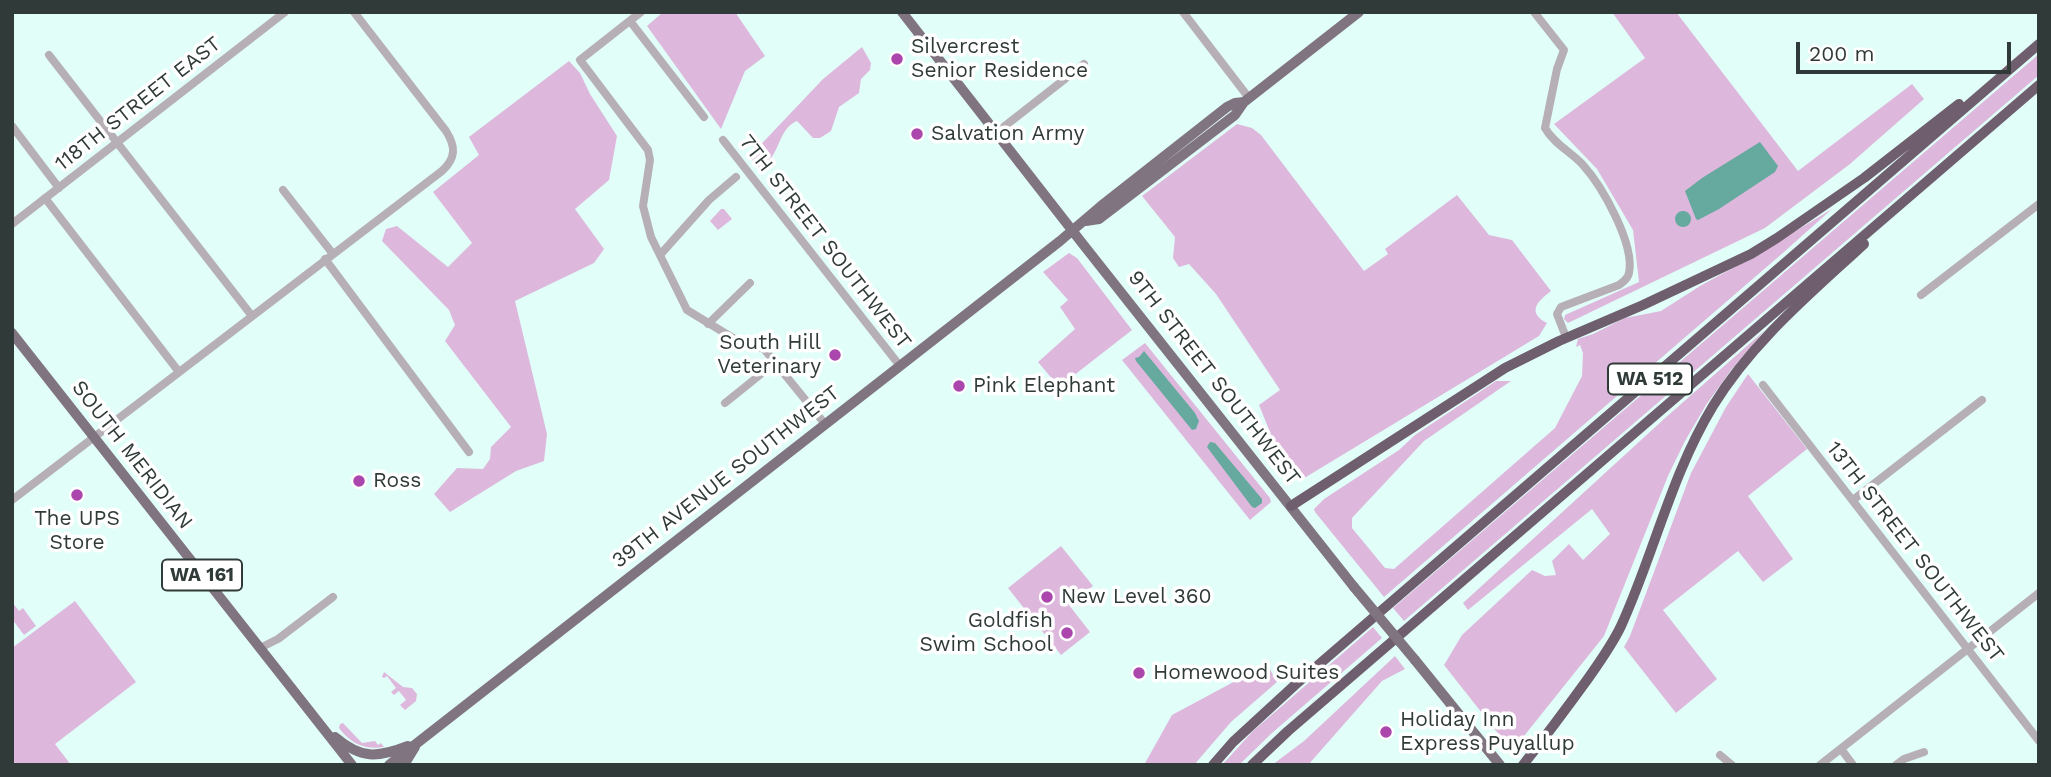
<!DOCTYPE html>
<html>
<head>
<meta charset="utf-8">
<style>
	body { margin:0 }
	#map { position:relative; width:2051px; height:777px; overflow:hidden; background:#e1fef9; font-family:"Work Sans",sans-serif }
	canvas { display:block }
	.frame { position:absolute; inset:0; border:14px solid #303b39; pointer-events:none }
	.scale { position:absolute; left:1796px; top:42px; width:215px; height:32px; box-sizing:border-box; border:4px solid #303b39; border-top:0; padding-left:9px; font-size:21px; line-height:24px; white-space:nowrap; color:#303b39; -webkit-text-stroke:5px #fff; paint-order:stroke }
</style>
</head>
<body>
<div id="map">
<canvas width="2051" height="777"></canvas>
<div class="frame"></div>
<div class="scale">200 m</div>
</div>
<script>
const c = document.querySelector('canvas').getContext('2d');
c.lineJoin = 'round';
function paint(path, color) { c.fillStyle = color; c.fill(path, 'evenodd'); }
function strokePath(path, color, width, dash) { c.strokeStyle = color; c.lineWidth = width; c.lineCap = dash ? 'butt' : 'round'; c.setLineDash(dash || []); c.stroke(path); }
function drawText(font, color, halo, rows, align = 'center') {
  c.font = font + ' "Work Sans",sans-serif'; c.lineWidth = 7; c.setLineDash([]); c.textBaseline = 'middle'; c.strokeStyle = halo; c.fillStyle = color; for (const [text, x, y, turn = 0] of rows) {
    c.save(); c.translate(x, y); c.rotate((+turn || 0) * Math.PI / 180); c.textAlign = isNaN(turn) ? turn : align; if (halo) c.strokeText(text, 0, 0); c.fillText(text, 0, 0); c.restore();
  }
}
const green = new Path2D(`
	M663 12H735L765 56 745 71 721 129 647 26Z
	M1612 12H1676L1798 171 1912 84 1924 99 1850 164 1765 228 1568 323 1564 319 1565 315 1639 282 1633 230 1597 169 1554 124 1645 58Z
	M862 47 871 63 870 70 861 79 859 93 839 107 831 131 820 138H813L797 121C780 128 780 149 768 162 768 163 760 167 759 168L749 157 823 79Z
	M2039 54V75L1404 621 1393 608Z
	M569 61 580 73 590 94 617 136 609 180 575 209 604 249 594 263 515 301 547 434 544 461 516 471 450 512 434 494 457 468 483 469 490 459 491 447 511 427 445 341 455 325 449 310 382 241 386 229 397 226 448 267 472 243 433 192 479 155 469 137Z
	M1237 124 1252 128 1261 135 1364 271 1388 254 1385 249 1457 195 1489 235 1512 240 1551 291C1538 301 1526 312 1547 323L1539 336 1301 480 1283 464 1259 405 1280 390 1216 294 1189 264 1179 267 1173 258 1175 237 1142 196Z
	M721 209H724L732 219 718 230 710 221Z
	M1832 209 1784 252 1384 597 1315 512 1314 509 1324 499 1399 450 1415 435 1496 381H1511L1424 441 1352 518V528L1385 568 1394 569 1555 428 1582 376 1583 353 1580 345 1576 347 1578 339 1593 334 1625 318 1661 311 1700 286 1753 257Z
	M1069 253 1077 258 1132 330 1059 387 1038 362 1075 329 1060 307 1068 300 1043 272Z
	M1765 330 1731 370 1706 405 1685 441 1668 476 1604 636 1512 751 1444 665 1462 635 1532 570 1545 576 1556 575 1552 561 1569 544 1583 560 1610 534 1592 509 1468 610 1463 603 1664 419Z
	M1145 343 1270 498 1271 502 1250 520 1122 360Z
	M1748 374 1807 449 1748 496 1793 559 1763 582 1738 551 1663 610 1717 679 1676 713 1624 647 1630 636 1691 473 1726 407Z
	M1061 546 1093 586 1069 605 1090 632 1061 655 1008 588Z
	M75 601 136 682 55 744 71 765H12V648Z
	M12 602 19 611 23 608 36 626 24 635 12 619Z
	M1373 627 1382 638 1272 733 1239 765H1222L1253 731Z
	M1395 656 1405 669 1382 681 1308 765H1272L1304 741Z
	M1267 664 1277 682 1231 722 1194 765H1144L1172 715Z
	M384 672 403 687 412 688 417 694 416 701 405 710 400 705 406 700 399 691 394 695 391 692 396 688 387 676 384 678 382 677Z
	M343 723 362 743 375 741 378 745 381 743 384 747C365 750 351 744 339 728L340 724Z`);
const water = new Path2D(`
	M1760 142 1778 166 1775 172 1719 209 1698 220 1696 219 1685 191 1702 178Z
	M1675 219a8 8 0 1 1 16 0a8 8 0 1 1-16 0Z
	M1144 351 1195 413 1199 421 1196 429 1192 430 1136 361 1135 358 1139 357Z
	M1210 442 1215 443 1262 499V503L1255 508 1252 507 1207 447Z`);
const minor = new Path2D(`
	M641 12 580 60 648 150 650 160 643 206 651 237 687 310 733 338 764 349 825 424
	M1183 12 1249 98
	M1534 12 1564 50 1557 69 1545 128C1554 144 1571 152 1583 165 1602 186 1635 244 1629 273 1628 279 1623 282 1619 285L1561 307 1557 314 1564 332
	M630 21 704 117
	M49 55 252 316
	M12 126 59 188
	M996 133 1084 64
	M723 140 900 366
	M283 190 333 254
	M45 198 179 372
	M12 224 285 12
	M660 255 709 200 736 177
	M325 259 469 452
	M1921 295 2039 204
	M708 324 750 283
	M1763 385 2039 741
	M725 403 776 362
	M12 500 442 171C456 158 456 147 446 131L354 12
	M1853 500 1982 400
	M260 648 278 639 333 597
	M1841 749 1853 765
	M1720 755 1732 765
	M1820 765 2039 593
	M1896 765 1904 759 1924 752`);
const major = new Path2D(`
	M902 12 1082 243 1354 587
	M1086 221 1099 219 1235 115 1244 102 1359 12
	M12 333 352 765
	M1415 660 1500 765
	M335 737C361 759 377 758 408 746
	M389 765 1060 241 1101 206 1227 107 1235 103 1244 102
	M404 765 415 747`);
const highway = new Path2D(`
	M1291 506 1505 368 1559 341 1643 305 1751 254 1777 238 1864 178 1959 104
	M1213 765 1233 742 1295 685 2039 44
	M1252 765 1288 731 2039 85
	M1523 765C1545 737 1566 709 1587 680 1599 663 1612 645 1621 626 1654 554 1671 475 1713 406 1752 342 1810 294 1864 244`);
const majorBridge = new Path2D(`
	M1354 587 1415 660`);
const markers = [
	[897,59,7,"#aa46ac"],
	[917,134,7,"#aa46ac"],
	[835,355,7,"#aa46ac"],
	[959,386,7,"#aa46ac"],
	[359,481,7,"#aa46ac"],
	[77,495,7,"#aa46ac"],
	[1047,597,7,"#aa46ac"],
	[1067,633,7,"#aa46ac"],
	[1139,673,7,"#aa46ac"],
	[1386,732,7,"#aa46ac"]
];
const shields = [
	[1650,379,84],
	[202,575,80]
];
const shieldNames = [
	["WA 512",1650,379],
	["WA 161",202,575]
];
const poiNames = [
	["Silvercrest",911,47],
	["Senior Residence",911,71],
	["Salvation Army",931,134],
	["South Hill",821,343,"right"],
	["Veterinary",821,367,"right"],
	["Pink Elephant",973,386],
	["Ross",373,481],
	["The UPS",77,519,"center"],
	["Store",77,543,"center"],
	["New Level 360",1061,597],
	["Goldfish",1053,621,"right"],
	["Swim School",1053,645,"right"],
	["Homewood Suites",1153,673],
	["Holiday Inn",1400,720],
	["Express Puyallup",1400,744]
];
const streetNames = [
	["118TH STREET EAST",138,104,-38],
	["7TH STREET SOUTHWEST",825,242,52],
	["9TH STREET SOUTHWEST",1214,378,52],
	["SOUTH MERIDIAN",132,455,52],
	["39TH AVENUE SOUTHWEST",726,477,-38],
	["13TH STREET SOUTHWEST",1915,552,52]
];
paint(green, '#ddb8dc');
paint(water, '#65a99f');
strokePath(minor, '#b7afb6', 8);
strokePath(major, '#817481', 10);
strokePath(highway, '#6e5e6e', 10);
strokePath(majorBridge, '#817481', 10);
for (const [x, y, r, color] of markers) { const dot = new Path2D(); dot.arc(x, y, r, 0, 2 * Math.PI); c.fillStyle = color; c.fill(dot); strokePath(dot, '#fff', 2.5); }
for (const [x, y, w] of shields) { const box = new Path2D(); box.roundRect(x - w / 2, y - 15.5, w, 31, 5); c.fillStyle = '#fff'; c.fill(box); strokePath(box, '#303b39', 2); }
drawText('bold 19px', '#303b39', null, shieldNames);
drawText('21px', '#303b39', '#fff', poiNames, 'left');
drawText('21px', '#303b39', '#fff', streetNames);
</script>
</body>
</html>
